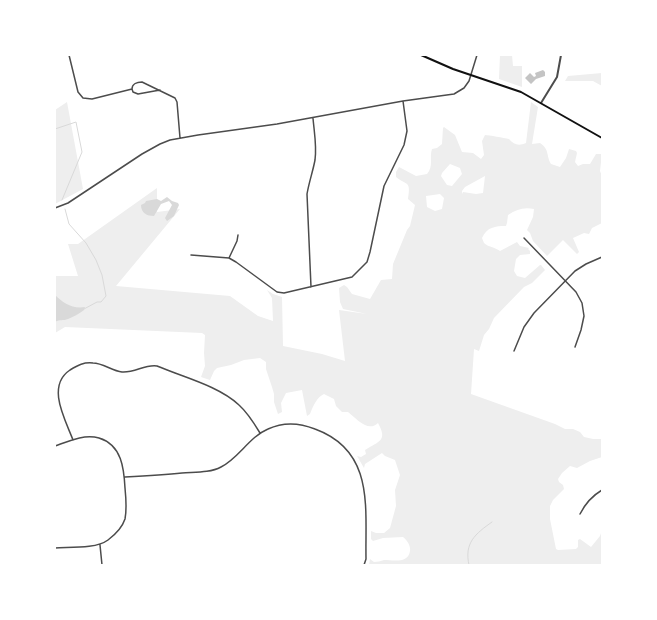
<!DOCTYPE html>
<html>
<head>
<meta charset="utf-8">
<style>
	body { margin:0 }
	#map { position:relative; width:657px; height:620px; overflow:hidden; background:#fff; font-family:Cabin,sans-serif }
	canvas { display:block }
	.frame { position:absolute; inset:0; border:56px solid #fff; pointer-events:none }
</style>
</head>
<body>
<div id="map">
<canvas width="657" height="620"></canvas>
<div class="frame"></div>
</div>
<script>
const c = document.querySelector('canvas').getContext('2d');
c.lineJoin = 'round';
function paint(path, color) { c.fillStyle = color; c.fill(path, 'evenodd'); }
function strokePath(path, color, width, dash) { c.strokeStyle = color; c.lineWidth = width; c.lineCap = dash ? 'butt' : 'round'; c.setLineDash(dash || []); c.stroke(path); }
const green = new Path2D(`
	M500 55H512L513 66H522V87L499 79Z
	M602 73V86L593 81H565L568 76Z
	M67 102 83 189 55 204V110Z
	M531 102 538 107 532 144 540 143C550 150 546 156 551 164L560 167 566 158 569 149 576 151 577 153 575 162 578 166 583 164H590L596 154H602L600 171 602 176V223L592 228 589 234 584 233 573 238 579 252 577 254 563 240 547 256 533 241 530 233 527 230 533 217 534 209C524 207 517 209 508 215L507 223 506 226C495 226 487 227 482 238L484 243C488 247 495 247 500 251L517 242 520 246 529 248 528 249 530 251V254L520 255 516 259 514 271 517 276 525 278 540 265H541L545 270 532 283 524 287 494 318 489 329 484 335 479 351 474 349 471 394 555 424 565 429H573L580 432 584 437 593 439H602V457L590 461 577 468 570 466 562 473 558 479 559 482 563 485 564 489 553 500 550 506V519L556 549 558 550 576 549 578 547V540L580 539 591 547 600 536 602 530V565H369L370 559 374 562C377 562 381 561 384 560 393 560 408 564 410 551 411 546 407 540 403 537L383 538 373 541 371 539V531L376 533H384L390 528 396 506 395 490 400 475 395 460 385 456 382 453 365 464 364 468 357 456 361 457 366 454 365 450C379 441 388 441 378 423 368 433 356 418 348 412H342L336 406 334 399 324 394C317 397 313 406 310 414L307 416 302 390 286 393 281 403 282 412 278 414 274 402V394L272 387 266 369V362L260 358 244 360 231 365 217 368 214 371 210 380 201 377 205 366 204 353 205 335 202 333 65 327 55 333V276H78L68 244H78L157 188V212L180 209 116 286 230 296 258 316 273 321 272 298 267 290 273 294 282 297 283 346 322 354 345 361 339 310 367 314 343 309 340 302 339 288 344 285 347 287 352 294 370 299 381 280 392 279 393 264 407 230 410 226 415 205 408 199C411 180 407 186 396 177V172L399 167 416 176 427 174C434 166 429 158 432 149L437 148 442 144 443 128 444 127 455 135 462 152 473 153 481 159 484 155 482 141 485 135C489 135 504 138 509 139 514 145 519 146 526 143ZM450 164 460 168 462 174 452 186 447 185 441 176 442 173ZM485 176 483 193 476 194 463 192 462 194V191L465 187ZM440 194 444 198 442 209 435 211 427 207 426 196Z`);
const water = new Path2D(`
	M167 197 172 201 178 203 179 205 174 216 167 221 165 218 172 205 169 201 161 204 154 216C147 216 141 213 141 205L145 203 146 201 157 199 161 201Z
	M55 295C63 303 72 309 85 307L84 310C79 314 73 317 68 319 63 321 60 319 55 322Z`);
const stream = new Path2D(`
	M55 129 76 122 82 152 62 200
	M65 209 69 224 86 243 96 260 102 275 106 296 101 302H97L84 309
	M469 565C464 543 475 534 492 522`);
const building = new Path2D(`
	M543 70 545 72V76L536 79 531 84 525 78 530 73 534 77 536 76 535 73Z`);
const minor = new Path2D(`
	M69 55 78 92 83 98 92 99 132 89
	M132 89C132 84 137 82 142 82L175 98 177 102 180 138
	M132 89 133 92 138 94 160 90
	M55 208 68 203 142 154 160 144 170 140 198 135 277 124 403 101 454 94 464 88 469 81 477 55
	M524 238 576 292 582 303 584 316 581 330 575 347
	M191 255 229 258 236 262 277 292 284 293 352 277 367 262 370 252 384 186 404 145 407 131 403 101
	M229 258 237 241 238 235
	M311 287 307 194C309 182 313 171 315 160 317 146 314 131 313 118
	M514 351 524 327 534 313 575 271 586 264 602 257
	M73 440C65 419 46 386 70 370 78 365 84 362 93 363 103 363 112 371 122 372 135 373 145 364 157 366 183 377 219 386 239 405 248 413 254 423 260 433
	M55 446C69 441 84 434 99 438 122 445 124 469 125 488 126 498 127 509 125 519 122 528 116 534 108 540 96 549 70 547 55 548
	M125 477C144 476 163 475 182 473 195 472 210 473 221 467 239 458 249 437 268 429 283 422 300 423 315 429 375 451 365 508 366 559L364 565
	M580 514C585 504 592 496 602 490
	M100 545 102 565`);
const tertiary = new Path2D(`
	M541 103 557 77 561 55`);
const secondary = new Path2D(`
	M421 55 453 69 521 92 602 138`);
paint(green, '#eee');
paint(water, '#d9d9d9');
strokePath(stream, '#d9d9d9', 1);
paint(building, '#c4c4c4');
strokePath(minor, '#4c4c4c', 1.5);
strokePath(tertiary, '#4c4c4c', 2);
strokePath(secondary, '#111', 2);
</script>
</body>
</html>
